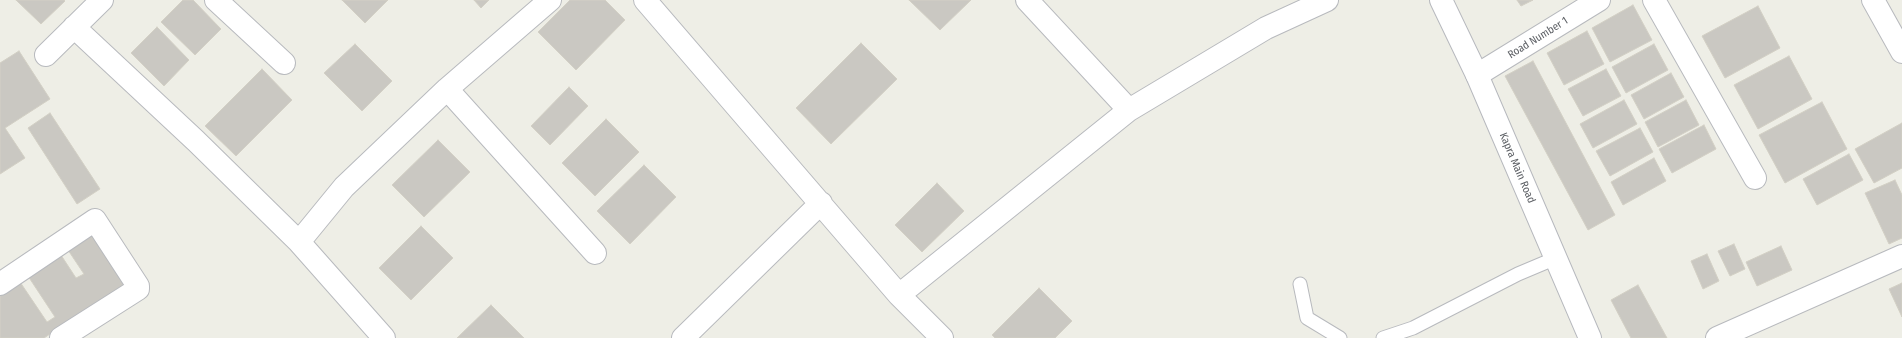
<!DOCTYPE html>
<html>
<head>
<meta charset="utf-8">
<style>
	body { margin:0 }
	canvas { display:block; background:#eeeee6 }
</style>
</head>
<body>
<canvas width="1902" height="338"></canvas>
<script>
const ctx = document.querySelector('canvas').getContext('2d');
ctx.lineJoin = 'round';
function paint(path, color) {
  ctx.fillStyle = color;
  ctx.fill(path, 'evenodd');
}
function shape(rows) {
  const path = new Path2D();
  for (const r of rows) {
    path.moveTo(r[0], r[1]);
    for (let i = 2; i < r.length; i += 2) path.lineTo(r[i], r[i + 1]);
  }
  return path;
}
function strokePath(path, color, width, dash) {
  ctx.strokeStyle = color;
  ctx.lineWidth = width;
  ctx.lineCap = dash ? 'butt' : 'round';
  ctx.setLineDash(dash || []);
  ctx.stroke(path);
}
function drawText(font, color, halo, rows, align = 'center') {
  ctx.font = font + ' "Fira Sans Condensed",sans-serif';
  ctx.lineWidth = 3;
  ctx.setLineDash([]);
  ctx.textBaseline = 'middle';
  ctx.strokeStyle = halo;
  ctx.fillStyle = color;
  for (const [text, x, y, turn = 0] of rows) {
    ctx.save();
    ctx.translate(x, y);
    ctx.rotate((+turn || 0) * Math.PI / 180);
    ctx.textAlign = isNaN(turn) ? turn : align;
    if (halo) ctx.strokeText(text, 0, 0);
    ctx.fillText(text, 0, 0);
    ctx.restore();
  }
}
const building = shape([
	[16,0,64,0,65,1,41,24,16,0],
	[183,0,193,0,221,29,195,55,161,22,183,0],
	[342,0,388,0,365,23,342,0],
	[474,0,489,0,481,8,474,0],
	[570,0,605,0,625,20,576,70,538,32,570,0],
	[909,0,971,0,940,30,909,0],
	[1517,0,1533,0,1521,6,1517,0],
	[1633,5,1652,40,1610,62,1592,28,1633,5],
	[1758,6,1780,48,1725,78,1702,36,1758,6],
	[157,27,189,60,164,86,131,53,157,27],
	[1587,31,1604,64,1564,85,1547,53,1587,31],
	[861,43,897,79,831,144,796,108,861,43],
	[355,44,392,81,362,111,324,73,355,44],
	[1654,44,1668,70,1626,93,1612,67,1654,44],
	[19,51,50,99,5,128,25,158,0,174,0,63,19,51],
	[1789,56,1812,99,1758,129,1734,85,1789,56],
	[1533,61,1615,215,1588,230,1505,76,1533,61],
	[262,69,292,100,236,156,205,126,262,69],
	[1606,69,1621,96,1583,116,1568,89,1606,69],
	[1671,73,1684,97,1644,119,1631,95,1671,73],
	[569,87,588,106,550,145,531,126,569,87],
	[1624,100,1637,124,1593,148,1580,124,1624,100],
	[1686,100,1699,125,1658,147,1645,122,1686,100],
	[1822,102,1847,149,1785,183,1759,135,1822,102],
	[50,113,100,189,77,204,28,128,50,113],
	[606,119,639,152,595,196,562,163,606,119],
	[1902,123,1902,168,1874,183,1855,149,1902,123],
	[1704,125,1716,149,1672,173,1659,149,1704,125],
	[1640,128,1653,152,1610,176,1596,151,1640,128],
	[438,140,470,172,424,217,392,185,438,140],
	[1849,154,1863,180,1817,205,1803,179,1849,154],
	[1654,158,1666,181,1623,205,1611,182,1654,158],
	[644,165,676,197,630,244,597,211,644,165],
	[1895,180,1902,195,1902,238,1889,244,1865,193,1895,180],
	[937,183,964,211,922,252,895,225,937,183],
	[421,226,453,258,411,300,379,268,421,226],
	[92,230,127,283,44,338,0,338,0,291,18,279,47,322,55,317,26,273,59,252,76,278,84,274,66,247,92,230],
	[1734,244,1745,269,1730,276,1718,251,1734,244],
	[1781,246,1792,270,1757,286,1746,262,1781,246],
	[1707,254,1719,281,1703,289,1691,261,1707,254],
	[1902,283,1902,317,1889,289,1902,283],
	[1638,285,1667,338,1631,338,1611,300,1638,285],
	[1039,288,1072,321,1055,338,995,338,992,335,1039,288],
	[491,305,524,338,457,338,491,305]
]);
const lane = shape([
	[1300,284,1307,318,1340,338],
	[1383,338,1413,328,1518,274,1556,258]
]);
const street = shape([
	[216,0,284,63],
	[645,0,899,295,942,338],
	[1027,0,1129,110],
	[1654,0,1755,178],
	[1873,0,1902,52],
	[74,27,196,141,299,242],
	[46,55,102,0],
	[1477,75,1599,0],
	[447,89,595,253],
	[0,284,95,220,138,286,138,289,61,338],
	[899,295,1129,110,1266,28,1327,0],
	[384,338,299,242,344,187,447,89,550,0],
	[683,338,821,203],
	[1717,338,1902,256]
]);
const secondary = shape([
	[1441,0,1477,75,1590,338]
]);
const streetNames = [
	["Road Number 1",1538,38,-32],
	["Kapra Main Road",1517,168,67]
];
paint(building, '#cac8c2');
strokePath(building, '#d3d0c5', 1);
strokePath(lane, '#b8babe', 15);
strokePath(street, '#b8babe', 24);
strokePath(secondary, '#b7b9be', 24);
strokePath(lane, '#fff', 13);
strokePath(street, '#fff', 22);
strokePath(secondary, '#fff', 22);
drawText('11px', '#5d6065', '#fff', streetNames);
</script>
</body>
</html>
